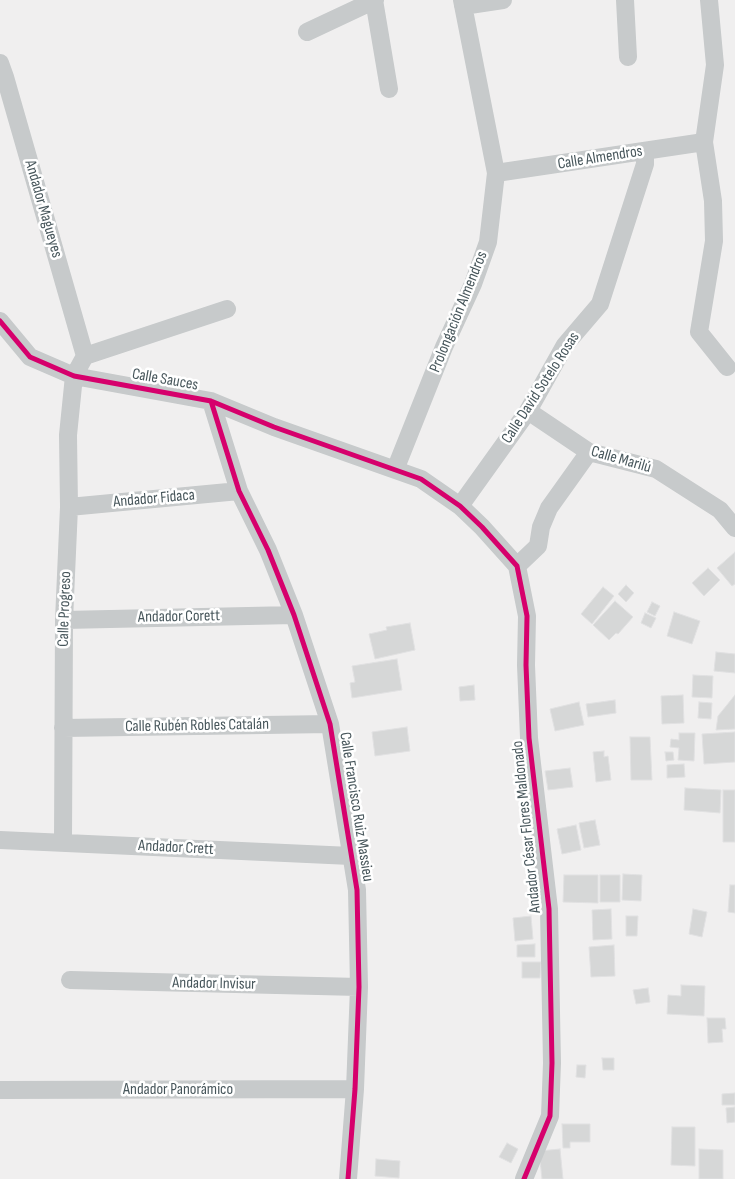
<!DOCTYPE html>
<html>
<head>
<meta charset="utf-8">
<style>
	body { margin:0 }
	canvas { display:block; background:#f0efef }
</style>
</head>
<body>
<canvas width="735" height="1179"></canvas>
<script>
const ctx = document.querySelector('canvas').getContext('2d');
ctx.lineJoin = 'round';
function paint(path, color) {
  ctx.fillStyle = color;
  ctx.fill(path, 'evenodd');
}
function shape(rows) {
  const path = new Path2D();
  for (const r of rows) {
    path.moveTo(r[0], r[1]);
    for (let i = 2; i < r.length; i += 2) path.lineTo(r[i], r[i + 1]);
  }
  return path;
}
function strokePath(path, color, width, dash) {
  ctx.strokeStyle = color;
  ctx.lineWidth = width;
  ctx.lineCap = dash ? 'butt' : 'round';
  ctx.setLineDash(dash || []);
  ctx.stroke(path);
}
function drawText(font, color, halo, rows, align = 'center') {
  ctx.font = font + ' "Sofia Sans Condensed",sans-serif';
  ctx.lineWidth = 5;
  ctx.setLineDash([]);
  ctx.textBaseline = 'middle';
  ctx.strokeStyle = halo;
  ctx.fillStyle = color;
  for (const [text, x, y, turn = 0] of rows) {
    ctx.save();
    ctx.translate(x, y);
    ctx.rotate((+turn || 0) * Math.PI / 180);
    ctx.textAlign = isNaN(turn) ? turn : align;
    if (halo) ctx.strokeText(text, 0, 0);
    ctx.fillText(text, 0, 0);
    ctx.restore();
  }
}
const building = shape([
	[735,552,735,584,732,586,717,568,735,552],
	[708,568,720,580,704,596,692,583,708,568],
	[626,585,634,593,626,602,618,594,626,585],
	[603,587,614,596,592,624,581,614,603,587],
	[615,601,633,617,618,634,616,633,609,640,593,625,615,601],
	[652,602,660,606,655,616,647,612,652,602],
	[674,612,700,621,692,644,667,636,674,612],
	[645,613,656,618,651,628,641,623,645,613],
	[410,623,415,650,375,659,369,634,387,630,386,627,410,623],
	[716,652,735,654,735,673,714,671,716,652],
	[397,659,402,690,352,698,350,683,355,682,352,666,397,659],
	[693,675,713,676,712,698,692,697,693,675],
	[474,685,475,700,460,701,459,687,474,685],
	[683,695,684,723,662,724,661,696,683,695],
	[735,695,735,729,716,730,718,716,735,695],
	[615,700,616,713,588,717,586,704,615,700],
	[579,702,584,725,555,731,550,709,579,702],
	[699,702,712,703,711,719,698,718,699,702],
	[407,727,410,751,375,756,372,732,407,727],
	[735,732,735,762,704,764,702,734,735,732],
	[679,733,695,733,694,761,678,760,679,748,670,747,671,739,679,740,679,733],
	[630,737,650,737,652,780,631,780,630,737],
	[604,751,604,757,608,756,611,780,596,782,593,752,604,751],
	[665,752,673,752,674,760,666,761,665,752],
	[684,764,685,777,667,778,667,765,684,764],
	[570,768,573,787,548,790,545,771,570,768],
	[685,788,721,790,720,813,684,810,685,788],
	[723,790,735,790,735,842,723,842,723,790],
	[595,820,600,845,584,848,579,823,595,820],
	[576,825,581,850,562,854,557,829,576,825],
	[623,874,642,875,641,901,622,900,623,874],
	[564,875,598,875,598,903,563,902,564,875],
	[600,875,620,875,620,902,600,902,600,875],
	[730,885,735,885,735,913,728,912,730,885],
	[611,909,612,939,593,940,592,910,611,909],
	[693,909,707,912,702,937,689,934,693,909],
	[531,916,533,939,515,941,513,918,531,916],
	[626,916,638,916,637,936,626,936,626,916],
	[535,944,535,957,517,957,517,945,535,944],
	[614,945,615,976,591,977,589,947,614,945],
	[522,962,541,962,540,978,522,978,522,962],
	[681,985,705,986,704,1016,667,1014,668,995,681,996,681,985],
	[648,988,650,1002,636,1004,633,990,648,988],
	[707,1018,725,1018,726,1029,722,1029,723,1042,708,1043,707,1018],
	[602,1058,614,1058,614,1070,603,1070,602,1058],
	[577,1065,586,1065,585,1078,576,1077,577,1065],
	[735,1093,735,1105,722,1105,722,1094,735,1093],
	[735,1107,735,1122,727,1123,726,1108,735,1107],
	[562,1124,590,1124,590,1142,570,1142,570,1148,563,1148,562,1124],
	[672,1127,695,1127,695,1166,671,1165,672,1127],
	[507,1143,518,1149,511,1163,499,1157,507,1143],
	[560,1149,563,1179,542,1179,539,1151,560,1149],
	[699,1149,723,1150,723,1179,699,1179,699,1149],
	[376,1159,400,1161,399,1178,375,1176,376,1159]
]);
const minor = shape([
	[374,0,389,89],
	[625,0,628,57],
	[709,0,715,65,704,142,713,201,714,241,699,332,727,367],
	[463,6,503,0],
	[307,32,375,0],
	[0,63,5,77,85,356,74,376,68,435,69,507,64,620,63,842],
	[496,173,704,142],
	[0,321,30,357,74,376,211,401,274,427,421,479,460,506,482,527,517,566,527,616,526,665,529,738,549,909,552,1063,550,1116,524,1179],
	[85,356,227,309],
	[211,401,239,491,268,550,294,615,330,724,357,890,359,987,355,1089,348,1179],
	[528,411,589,452,656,469,720,510,735,528],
	[395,470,444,347,473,284,488,242,496,173,462,0],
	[460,506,528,411,565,345,600,304,645,164,645,151],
	[69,507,239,491],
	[517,566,538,546,541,527,549,508,589,452],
	[64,620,294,615],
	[63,728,330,724],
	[0,840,351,856],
	[70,980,359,987],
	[0,1090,355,1089]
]);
const cycleway = shape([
	[0,321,30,357,74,376,211,401,274,427,421,479,460,506,482,527,517,566,527,616,526,665,529,738,549,909,552,1063,550,1116,524,1179],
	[211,401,239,491,268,550,294,615,330,724,357,890,359,987,355,1089,348,1179]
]);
const streetNames = [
	["Calle Almendros",600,158,-9],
	["Andador Magueyes",43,209,74],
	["Prolongación Almendros",459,312,-68],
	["Calle Sauces",165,380,10],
	["Calle David Sotelo Rosas",541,388,-57],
	["Calle Marilú",621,460,16],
	["Andador Fidaca",154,499,-5],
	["Calle Progreso",65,609,-88],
	["Andador Corett",179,617,-1],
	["Calle Rubén Robles Catalán",197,726,-1],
	["Calle Francisco Ruiz Massieu",356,807,81],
	["Andador César Flores Maldonado",527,827,-96],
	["Andador Crett",176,848,3],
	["Andador Invisur",214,984,1],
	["Andador Panorámico",178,1090]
];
paint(building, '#d6d7d7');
strokePath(building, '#e1e1e2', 1);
strokePath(minor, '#c7cacb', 18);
strokePath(cycleway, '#d6006c', 5);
drawText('16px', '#47565b', '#fff', streetNames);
</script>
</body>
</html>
